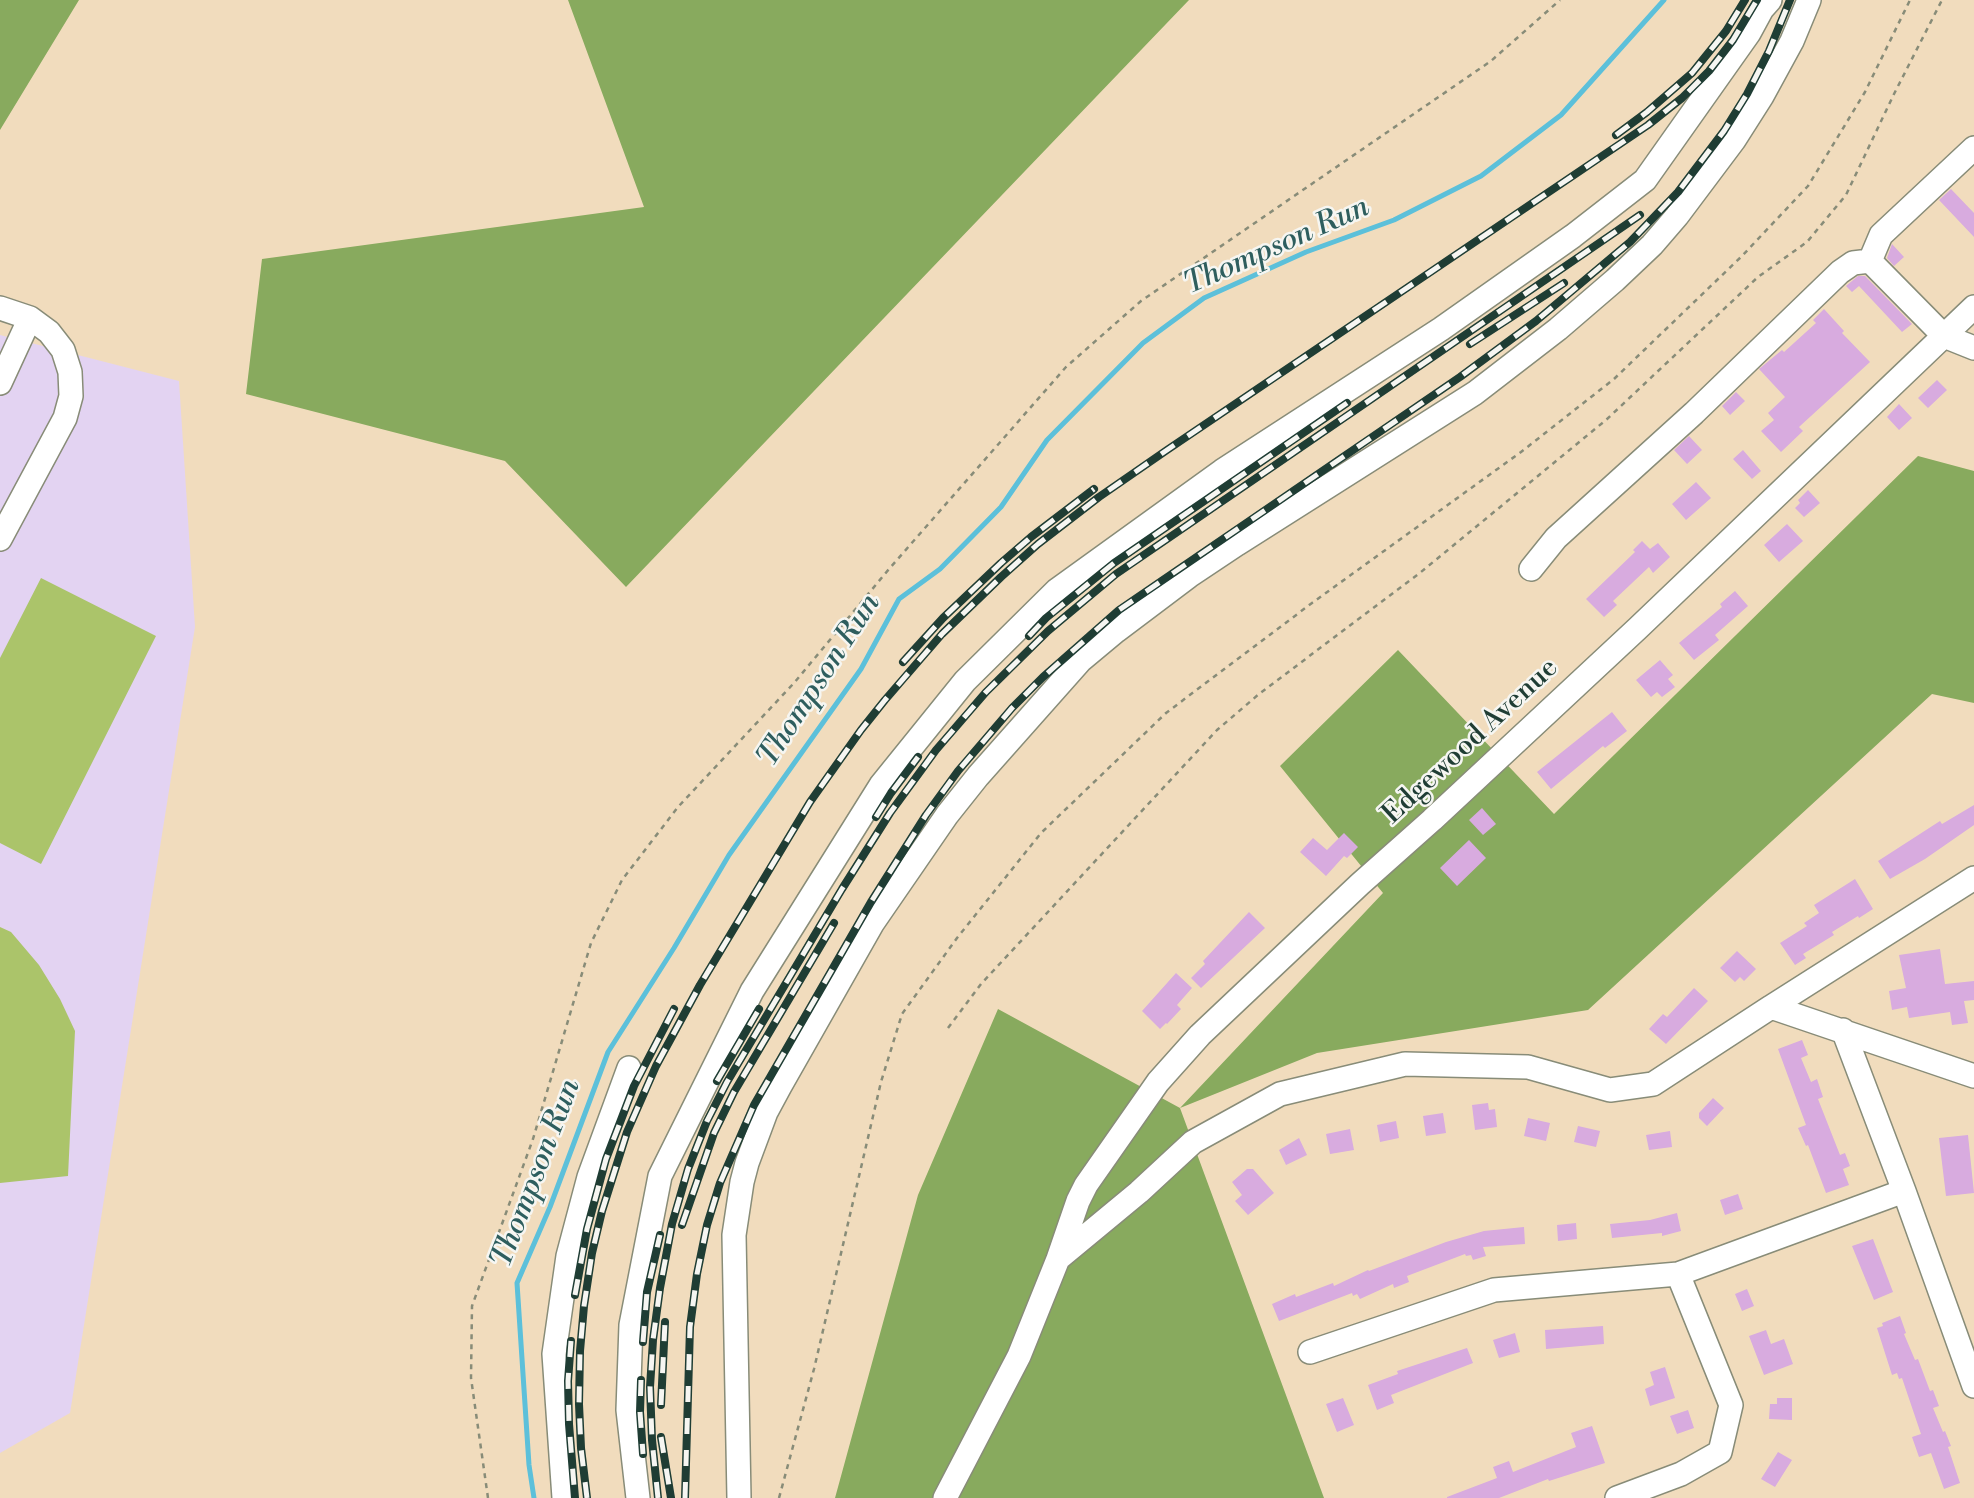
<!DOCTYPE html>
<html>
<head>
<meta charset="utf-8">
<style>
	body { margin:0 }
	canvas { display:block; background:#f1dcbd }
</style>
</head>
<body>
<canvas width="1974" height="1498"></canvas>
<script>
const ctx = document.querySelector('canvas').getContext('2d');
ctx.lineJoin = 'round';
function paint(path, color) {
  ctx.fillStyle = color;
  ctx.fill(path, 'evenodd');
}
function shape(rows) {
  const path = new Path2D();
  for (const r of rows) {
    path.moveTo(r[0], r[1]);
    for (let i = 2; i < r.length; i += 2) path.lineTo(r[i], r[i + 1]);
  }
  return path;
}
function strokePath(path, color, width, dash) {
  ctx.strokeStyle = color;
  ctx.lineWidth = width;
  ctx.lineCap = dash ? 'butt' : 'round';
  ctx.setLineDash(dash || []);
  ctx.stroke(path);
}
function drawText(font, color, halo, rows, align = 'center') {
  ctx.font = font + ' "Libre Bodoni",serif';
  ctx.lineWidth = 5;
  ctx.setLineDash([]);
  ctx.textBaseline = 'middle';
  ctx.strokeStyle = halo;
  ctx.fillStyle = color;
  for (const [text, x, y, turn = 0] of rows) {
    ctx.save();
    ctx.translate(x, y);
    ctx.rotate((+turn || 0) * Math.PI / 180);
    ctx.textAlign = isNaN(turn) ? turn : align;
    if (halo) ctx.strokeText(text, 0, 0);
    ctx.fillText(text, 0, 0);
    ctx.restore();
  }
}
const built = shape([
	[0,335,179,381,195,627,70,1413,0,1453]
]);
const green = shape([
	[41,578,156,636,41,864,0,843,0,658],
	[0,927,11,932,39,965,60,999,75,1031,68,1176,0,1183]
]);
const forest = shape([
	[0,0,79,0,0,130],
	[568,0,1189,0,626,587,505,461,246,394,262,259,644,207],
	[1918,456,1974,471,1974,703,1932,694,1588,1010,1317,1053,1180,1108,1324,1498,835,1498,918,1195,998,1009,1180,1108,1383,893,1280,766,1398,650,1554,814]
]);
const stream = shape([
	[534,1498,529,1465,517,1283,550,1207,608,1052,674,948,729,855,861,669,899,599,940,569,1001,507,1047,440,1143,343,1204,298,1306,252,1394,220,1481,176,1561,115,1664,0]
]);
const building = shape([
	[1951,189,1974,213,1974,237,1939,200],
	[1892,244,1904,257,1894,266,1887,258],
	[1858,276,1865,276,1912,324,1902,332,1859,286,1852,292,1846,286],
	[1824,309,1844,331,1842,333,1870,362,1799,427,1803,431,1781,452,1761,431,1774,420,1768,413,1785,397,1759,369,1782,350,1784,352,1816,323,1813,320],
	[1937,380,1947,390,1928,408,1918,398],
	[1736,392,1745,401,1730,415,1722,406],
	[1899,404,1912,418,1899,430,1887,417],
	[1689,436,1702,450,1687,464,1674,450],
	[1743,450,1761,471,1752,479,1733,459],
	[1696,482,1711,498,1686,520,1672,504],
	[1808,490,1820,503,1804,517,1795,508,1800,503,1798,500],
	[1787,524,1803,541,1779,562,1764,545],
	[1642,541,1650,549,1658,543,1670,557,1653,573,1649,567,1613,601,1617,605,1604,617,1586,599,1635,552,1633,550],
	[1735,591,1748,606,1715,635,1719,640,1694,660,1679,643,1722,607,1720,604],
	[1660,660,1673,675,1668,679,1675,687,1662,697,1657,692,1651,697,1636,680],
	[1612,712,1627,731,1605,748,1603,746,1551,789,1537,772],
	[1974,805,1974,825,1925,859,1890,879,1878,861,1940,821,1942,824],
	[1482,808,1496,824,1483,835,1469,820],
	[1344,833,1358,847,1347,858,1344,856,1326,876,1300,852,1313,838,1327,850],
	[1469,840,1486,858,1457,886,1440,868],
	[1855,879,1873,909,1859,918,1858,916,1832,932,1834,935,1803,954,1806,958,1795,965,1780,943,1807,926,1804,923,1819,913,1814,905],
	[1249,912,1265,928,1201,988,1191,978,1205,964,1203,961],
	[1940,949,1945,984,1974,981,1974,1000,1964,1001,1968,1023,1952,1025,1950,1012,1909,1018,1907,1007,1892,1010,1889,991,1906,988,1899,955],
	[1737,951,1756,969,1744,981,1740,977,1735,982,1720,968],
	[1176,973,1192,988,1177,1005,1181,1009,1167,1024,1166,1023,1160,1029,1142,1011],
	[1694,988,1708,1001,1666,1044,1649,1029,1663,1014,1667,1017],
	[1802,1040,1808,1055,1801,1058,1811,1082,1817,1079,1823,1097,1818,1099,1840,1155,1845,1153,1850,1166,1843,1169,1849,1185,1826,1193,1808,1145,1806,1146,1798,1128,1806,1125,1778,1049],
	[1713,1098,1724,1108,1707,1126,1699,1118,1699,1113],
	[1488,1103,1489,1110,1495,1109,1497,1127,1475,1130,1472,1105],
	[1443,1113,1446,1133,1426,1136,1423,1116],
	[1528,1118,1550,1123,1546,1141,1524,1136],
	[1396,1121,1399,1138,1380,1142,1377,1125],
	[1578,1126,1600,1131,1596,1147,1574,1142],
	[1350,1129,1354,1150,1330,1154,1326,1134],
	[1670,1131,1672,1147,1649,1150,1646,1135],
	[1968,1135,1974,1193,1946,1196,1939,1138],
	[1299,1138,1307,1155,1286,1165,1279,1150],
	[1247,1169,1253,1169,1274,1193,1248,1215,1235,1201,1242,1195,1232,1182],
	[1738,1194,1743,1209,1725,1215,1720,1200],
	[1677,1213,1681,1231,1662,1236,1662,1233,1612,1238,1610,1224,1650,1220],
	[1576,1223,1577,1239,1558,1241,1557,1225],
	[1524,1227,1525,1244,1483,1247,1486,1256,1473,1260,1471,1255,1466,1256,1465,1254,1407,1276,1409,1282,1394,1288,1393,1284,1360,1299,1357,1294,1353,1296,1352,1293,1279,1321,1272,1304,1295,1294,1296,1297,1333,1283,1334,1286,1368,1270,1369,1271,1446,1242,1484,1231],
	[1873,1239,1893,1292,1874,1300,1852,1246],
	[1747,1289,1754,1306,1742,1311,1735,1294],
	[1900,1316,1906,1333,1904,1334,1915,1360,1918,1359,1930,1391,1933,1390,1939,1406,1933,1408,1943,1432,1945,1431,1951,1446,1948,1447,1960,1483,1944,1489,1931,1453,1919,1457,1912,1437,1921,1434,1902,1378,1899,1379,1897,1373,1892,1375,1877,1328,1883,1326,1882,1323],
	[1603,1326,1604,1344,1546,1349,1545,1330],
	[1766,1330,1771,1344,1784,1339,1793,1364,1764,1375,1749,1336],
	[1515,1333,1520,1352,1499,1358,1493,1340],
	[1467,1348,1473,1363,1391,1395,1394,1403,1377,1410,1368,1385,1398,1374,1397,1371],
	[1665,1367,1675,1398,1650,1406,1645,1389,1654,1385,1650,1372],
	[1343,1398,1354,1425,1337,1432,1326,1404],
	[1777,1398,1792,1398,1792,1420,1769,1419,1770,1404,1777,1404],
	[1688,1410,1694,1428,1677,1434,1670,1416],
	[1592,1426,1605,1463,1549,1481,1548,1479,1499,1498,1447,1498,1447,1497,1497,1478,1493,1467,1509,1461,1513,1472,1576,1447,1571,1433],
	[1778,1452,1792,1460,1775,1487,1761,1479]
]);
const path = shape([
	[948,1028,981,984,1217,730,1259,694,1421,572,1606,420,1758,277,1807,242,1846,195,1894,94,1942,0],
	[488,1498,471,1378,472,1306,533,1139,591,943,622,880,678,807,794,683,889,569,1066,367,1141,301,1491,61,1560,0],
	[779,1498,814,1369,881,1082,902,1014,957,938,1041,833,1166,713,1312,603,1521,452,1614,379,1742,256,1808,186,1865,92,1910,0]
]);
const minor = shape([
	[1870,261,1881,235,1974,148],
	[0,308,30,318,49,332,63,350,70,372,71,396,65,418,0,539],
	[0,383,30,318],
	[1531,569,1556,538,1694,413,1840,272,1853,263,1870,261,1944,336,1974,348],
	[1771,1007,1974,878],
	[1843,1030,1904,1191,1974,1386],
	[1058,1259,1078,1201,1086,1185,1158,1082,1200,1035,1360,884,1432,820,1638,628,1974,307],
	[1310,1352,1494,1290,1678,1274,1904,1191],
	[564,1498,554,1354,568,1256,589,1177,629,1068],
	[638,1498,628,1410,631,1325,660,1176,752,991,881,785,965,681,1057,590,1222,471,1441,329,1573,236,1645,180,1749,33,1762,9,1770,0],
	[739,1498,734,1235,742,1182,747,1163,766,1112,780,1086,872,924,947,815,978,776,1080,661,1116,631,1189,576,1237,544,1475,393,1558,329,1615,280,1652,245,1677,216,1734,140,1762,96,1792,41,1809,0],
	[945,1498,1019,1356,1058,1259,1139,1192,1193,1142,1280,1094,1405,1064,1528,1067,1610,1090,1653,1084,1771,1007,1974,1076],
	[1617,1498,1681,1474,1720,1452,1731,1405,1678,1274]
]);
const rail = shape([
	[1616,135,1647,112,1692,73,1726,31,1745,0],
	[1470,344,1564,283],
	[1029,636,1046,618,1114,563,1347,403],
	[903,662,943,618,1001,563,1031,537,1094,489],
	[876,817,891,793,918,757],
	[717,1081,759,1009],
	[682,1225,714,1133,734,1092,834,923],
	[575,1295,587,1229,606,1159,634,1086,674,1009],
	[571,1341,568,1381,569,1424,575,1498],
	[643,1342,647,1292,660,1235],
	[641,1380,640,1412,643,1454],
	[661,1405,665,1322],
	[661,1437,671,1498],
	[587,1498,581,1448,579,1404,580,1351,584,1306,592,1253,602,1211,627,1132,656,1066,700,985,810,802,861,730,885,700,942,634,1001,577,1038,544,1099,497,1167,450,1648,125,1682,98,1709,71,1733,40,1757,0],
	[658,1498,652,1440,650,1387,653,1340,660,1288,672,1224,688,1169,707,1121,727,1082,842,889,890,813,936,750,986,692,1048,631,1116,574,1640,215],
	[685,1498,690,1327,697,1274,707,1225,720,1183,754,1105,871,902,926,815,958,771,1012,708,1043,677,1119,610,1460,377,1536,321,1630,242,1678,192,1724,131,1747,94,1769,51,1790,0]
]);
const streetNames = [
	["Edgewood Avenue",1471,742,-43]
];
const waterNames = [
	["Thompson Run",1277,247,-24],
	["Thompson Run",820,681,-57],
	["Thompson Run",537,1174,-69]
];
paint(built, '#e3d3f2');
paint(green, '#abc46a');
paint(forest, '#88aa5e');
strokePath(stream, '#5cc0da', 5);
paint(building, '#d8abdf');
strokePath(minor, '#888c78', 26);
strokePath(path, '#888c78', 2.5, [5, 5]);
strokePath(minor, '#fff', 23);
strokePath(rail, '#1f3d34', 8);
strokePath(rail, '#f6f6f2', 5, [16]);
drawText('28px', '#1f3d34', '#f6f6f2', streetNames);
drawText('italic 30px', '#2e5e5e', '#f6f6f2', waterNames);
</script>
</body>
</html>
